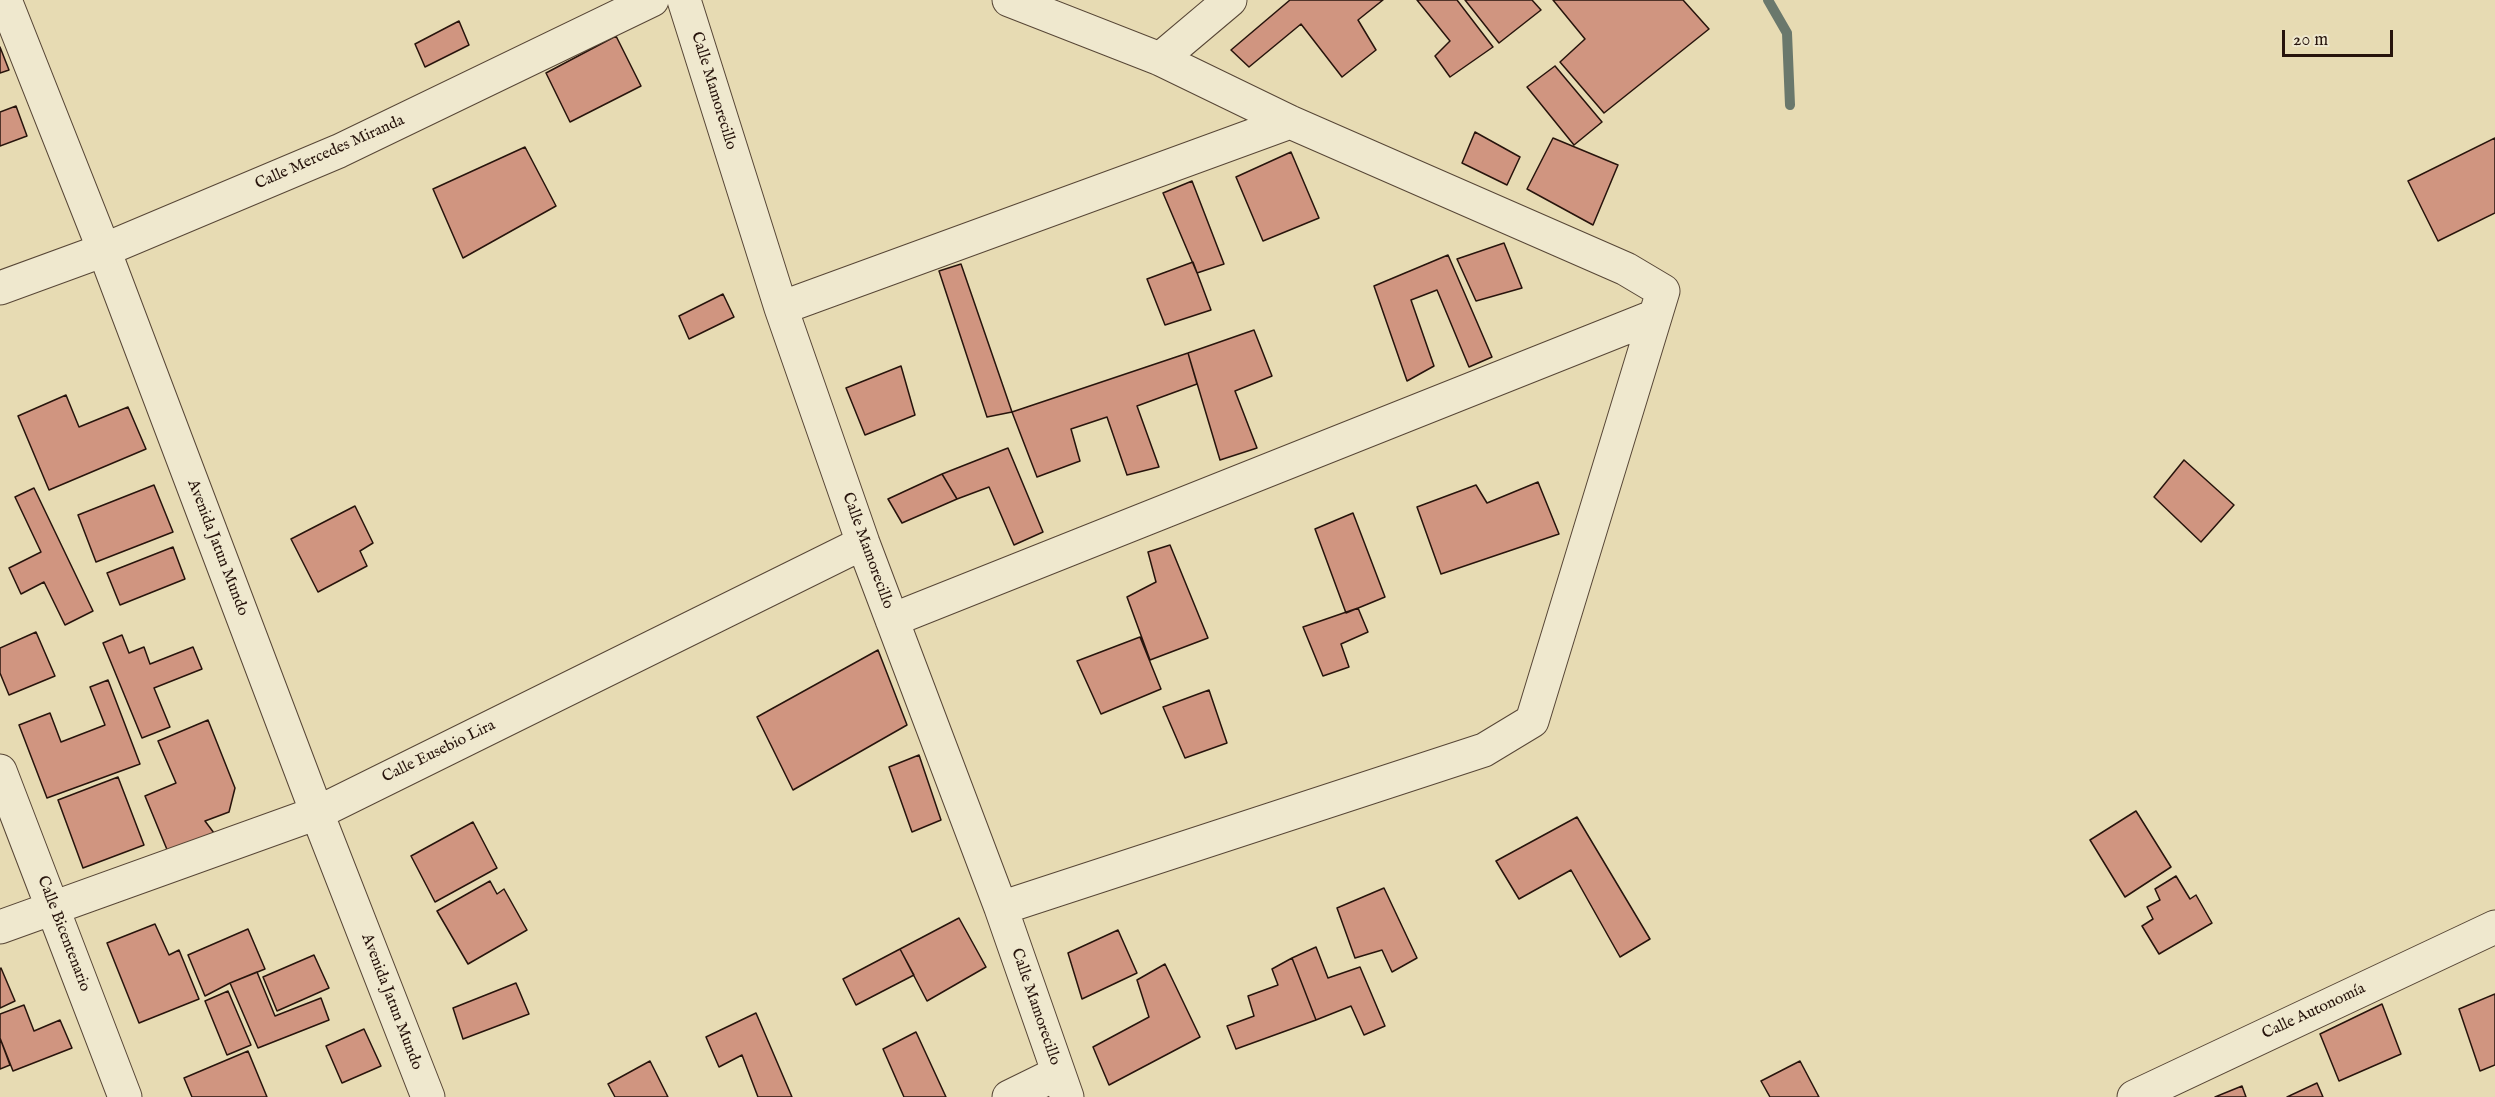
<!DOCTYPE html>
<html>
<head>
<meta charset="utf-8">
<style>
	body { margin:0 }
	#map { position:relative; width:2495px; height:1097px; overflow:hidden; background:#e7dbb3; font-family:"IM FELL English",serif }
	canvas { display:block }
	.scale { position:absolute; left:2282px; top:30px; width:111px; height:27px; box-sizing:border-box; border:3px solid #27140c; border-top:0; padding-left:8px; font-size:18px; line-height:21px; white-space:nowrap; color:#27140c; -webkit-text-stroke:4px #efe8ce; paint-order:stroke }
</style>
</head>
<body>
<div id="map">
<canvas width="2495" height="1097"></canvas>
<div class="scale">20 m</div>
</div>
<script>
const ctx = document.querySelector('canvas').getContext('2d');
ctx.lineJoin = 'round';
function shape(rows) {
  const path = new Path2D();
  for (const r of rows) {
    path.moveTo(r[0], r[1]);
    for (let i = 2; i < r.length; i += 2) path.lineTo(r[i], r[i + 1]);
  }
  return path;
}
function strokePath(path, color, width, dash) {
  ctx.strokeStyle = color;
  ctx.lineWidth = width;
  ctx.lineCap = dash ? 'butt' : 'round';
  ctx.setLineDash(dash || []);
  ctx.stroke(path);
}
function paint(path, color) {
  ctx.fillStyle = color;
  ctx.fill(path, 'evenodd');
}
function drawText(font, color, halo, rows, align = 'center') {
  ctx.font = font + ' "IM FELL English",serif';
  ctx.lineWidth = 4.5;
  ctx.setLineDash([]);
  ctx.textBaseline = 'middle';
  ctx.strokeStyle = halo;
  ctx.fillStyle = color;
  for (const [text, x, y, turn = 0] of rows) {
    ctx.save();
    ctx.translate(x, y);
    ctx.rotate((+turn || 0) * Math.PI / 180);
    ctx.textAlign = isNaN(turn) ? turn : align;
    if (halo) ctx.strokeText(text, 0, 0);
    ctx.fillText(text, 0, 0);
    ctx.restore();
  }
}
const stream = shape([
	[1768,0,1787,33,1790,105]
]);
const building = shape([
	[1290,0,1383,0,1358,20,1376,50,1342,77,1301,24,1249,67,1231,50,1290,0],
	[1417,0,1457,0,1493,47,1450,77,1435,56,1450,41,1417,0],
	[1465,0,1532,0,1541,10,1499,43,1465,0],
	[1553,0,1683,0,1709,29,1604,113,1560,62,1585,39,1553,0],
	[459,21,469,45,425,67,415,44,459,21],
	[616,36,641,86,570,122,546,73,616,36],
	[0,47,9,70,0,73,0,47],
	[1555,66,1602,122,1574,145,1527,87,1555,66],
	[16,106,27,136,0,146,0,112,16,106],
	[1475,132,1520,157,1507,185,1462,163,1475,132],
	[1553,138,1618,165,1593,225,1527,189,1553,138],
	[2495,138,2495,213,2438,241,2408,181,2495,138],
	[525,147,556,206,463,258,433,189,525,147],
	[1291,152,1319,218,1263,241,1236,177,1291,152],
	[1192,181,1224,264,1197,273,1163,193,1192,181],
	[1504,243,1522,288,1476,301,1457,259,1504,243],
	[1448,255,1492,357,1469,367,1437,290,1411,300,1434,366,1407,381,1374,286,1448,255],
	[1193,262,1211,310,1165,325,1147,279,1193,262],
	[961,264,1012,412,987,417,939,271,961,264],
	[723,294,734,317,689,339,679,316,723,294],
	[1254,330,1272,376,1235,391,1257,448,1220,460,1188,353,1254,330],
	[1188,353,1197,384,1137,406,1159,467,1127,475,1107,417,1071,429,1080,461,1037,477,1012,412,1188,353],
	[901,366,915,415,865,435,846,388,901,366],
	[66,395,79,427,128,407,146,449,49,490,18,416,66,395],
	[1008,448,1043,532,1014,545,989,487,957,499,942,474,1008,448],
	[2184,460,2234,505,2201,542,2154,497,2184,460],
	[942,474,957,499,902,523,888,499,942,474],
	[1538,482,1559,534,1441,574,1417,507,1476,485,1487,503,1538,482],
	[154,485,173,532,96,562,78,515,154,485],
	[34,488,93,611,65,625,44,582,21,594,9,568,41,552,15,497,34,488],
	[355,506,373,543,360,551,367,566,318,592,291,539,355,506],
	[1353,513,1385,597,1346,613,1315,529,1353,513],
	[1170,545,1208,638,1150,660,1127,597,1156,582,1148,552,1170,545],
	[173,547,185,579,120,605,107,573,173,547],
	[1358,608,1368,632,1341,644,1349,667,1323,676,1303,627,1358,608],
	[36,632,55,676,9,695,0,673,0,648,36,632],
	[122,635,129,653,144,647,150,664,193,647,202,669,154,688,170,727,142,738,103,643,122,635],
	[1140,637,1161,689,1101,714,1077,661,1140,637],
	[878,650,907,725,793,790,757,717,878,650],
	[108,680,140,764,47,798,19,725,50,713,61,742,105,725,90,687,108,680],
	[1209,690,1227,743,1185,758,1163,707,1209,690],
	[208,720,235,788,229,812,205,821,214,833,168,852,145,796,176,783,158,741,208,720],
	[919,755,941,820,912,832,889,767,919,755],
	[118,777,144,845,83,868,58,800,118,777],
	[2136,811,2171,867,2125,897,2090,840,2136,811],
	[1577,817,1650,939,1620,957,1571,870,1519,899,1496,861,1577,817],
	[473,822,497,868,435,902,411,856,473,822],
	[2176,876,2190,899,2196,895,2212,923,2159,954,2142,926,2153,919,2147,907,2160,900,2155,889,2176,876],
	[490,881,497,894,504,889,527,930,468,964,437,911,490,881],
	[1384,888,1417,958,1392,972,1382,950,1355,958,1337,908,1384,888],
	[959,918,986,967,927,1001,900,949,959,918],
	[155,924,169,955,179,950,199,999,139,1023,107,943,155,924],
	[248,929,265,969,230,983,205,996,188,955,248,929],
	[1118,930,1137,973,1082,999,1068,953,1118,930],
	[1316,947,1328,978,1360,967,1385,1026,1364,1035,1351,1006,1316,1020,1292,958,1316,947],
	[900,949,914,975,856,1005,843,979,900,949],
	[314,955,329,988,277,1011,263,977,314,955],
	[1292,958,1316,1020,1236,1049,1227,1026,1254,1016,1248,996,1278,985,1272,969,1292,958],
	[1165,964,1200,1037,1109,1085,1093,1047,1149,1017,1137,980,1165,964],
	[1,968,15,1001,0,1008,0,969,1,968],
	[257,972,275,1016,321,998,329,1020,258,1048,230,983,257,972],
	[516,983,529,1014,463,1039,453,1008,516,983],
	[228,991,251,1045,227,1055,205,1001,228,991],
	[2495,994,2495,1065,2480,1071,2459,1009,2495,994],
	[2382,1004,2401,1054,2339,1081,2320,1034,2382,1004],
	[24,1005,34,1031,60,1020,72,1048,13,1071,0,1038,0,1014,24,1005],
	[756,1013,792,1097,758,1097,742,1055,719,1067,706,1037,756,1013],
	[364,1029,381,1066,342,1083,326,1046,364,1029],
	[916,1032,946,1097,904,1097,883,1049,916,1032],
	[0,1038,10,1065,0,1069,0,1038],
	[248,1051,267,1097,192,1097,184,1078,248,1051],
	[650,1061,668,1097,615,1097,608,1084,650,1061],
	[1800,1061,1819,1097,1770,1097,1761,1081,1800,1061],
	[2317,1083,2323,1097,2287,1097,2317,1083],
	[2242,1086,2246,1097,2215,1097,2242,1086]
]);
const minor = shape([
	[5,0,104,250,317,813,428,1097],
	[684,0,781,308,863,543,1001,908,1067,1097],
	[1160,59,1230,0],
	[781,308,1290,122],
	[892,620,1655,316],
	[0,771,125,1097],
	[1001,908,1484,750,1532,721,1663,291,1626,269,1290,122,1160,59,1009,0],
	[0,927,317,813,863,543],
	[1009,1097,1058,1073],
	[2134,1097,2495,927]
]);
const tertiary = shape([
	[0,288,104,250,339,151,652,0]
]);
const streetNames = [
	["Calle Mamorecillo",713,91,73],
	["Calle Mercedes Miranda",330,153,-24],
	["Avenida Jatun Mundo",217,548,69],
	["Calle Mamorecillo",867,551,70],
	["Calle Eusebio Lira",439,752,-26],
	["Calle Bicentenario",63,934,69],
	["Avenida Jatun Mundo",391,1002,69],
	["Calle Mamorecillo",1035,1007,71],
	["Calle Autonomía",2314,1012,-25]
];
strokePath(stream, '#6a786c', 10);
paint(building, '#d09580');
strokePath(building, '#27140c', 1.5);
strokePath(minor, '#574636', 35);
strokePath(tertiary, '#574636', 35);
strokePath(minor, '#efe8ce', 33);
strokePath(tertiary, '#efe8ce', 33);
drawText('16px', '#27140c', '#efe8ce', streetNames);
</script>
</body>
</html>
